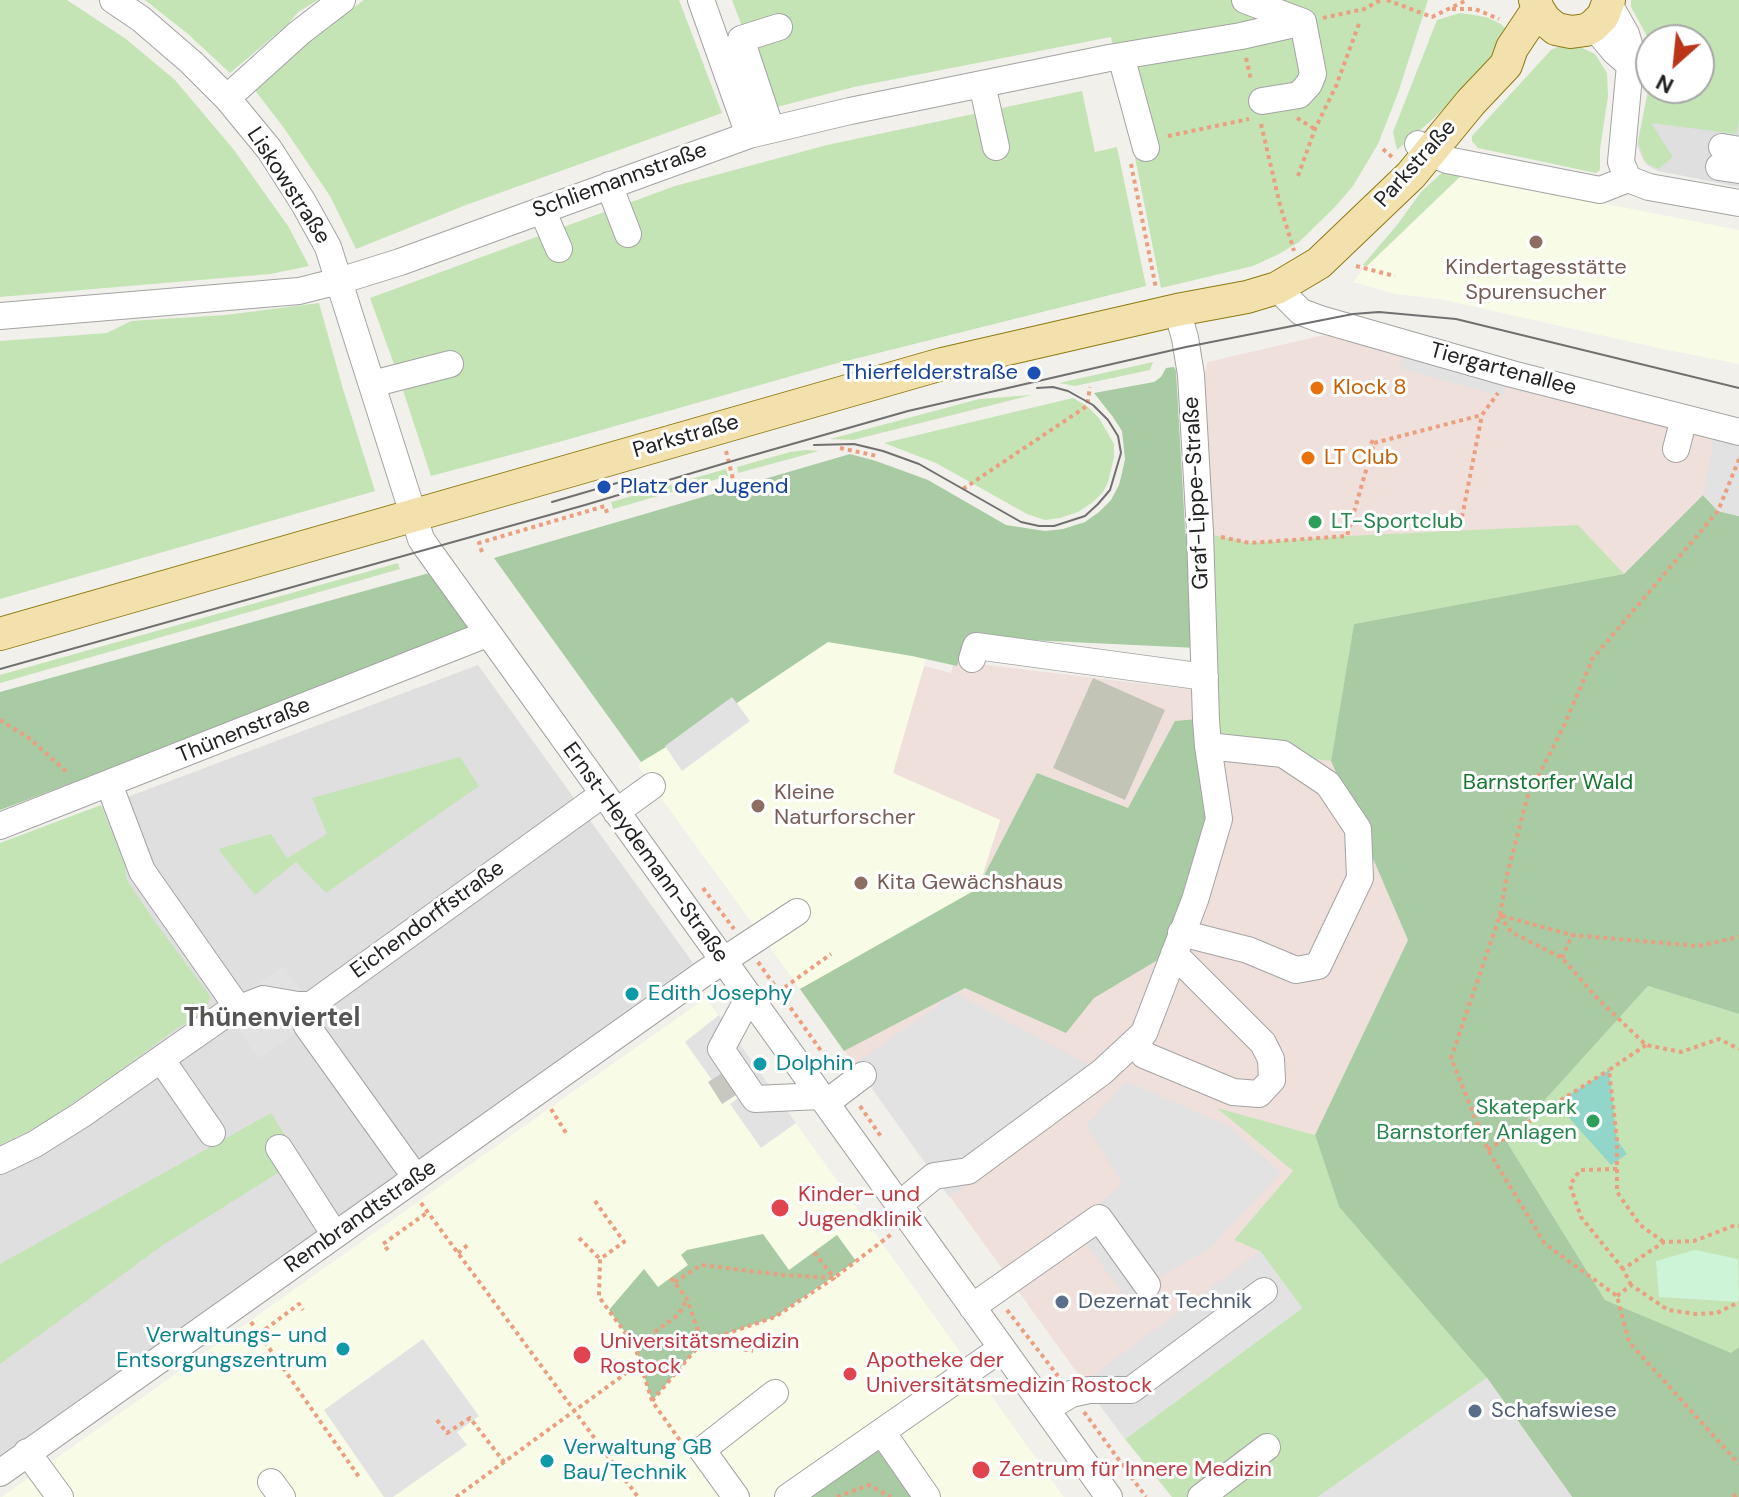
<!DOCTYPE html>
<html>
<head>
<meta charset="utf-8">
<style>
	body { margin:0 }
	#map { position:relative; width:1739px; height:1497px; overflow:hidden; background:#f1f0ea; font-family:"DM Sans",sans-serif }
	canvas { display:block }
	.north { position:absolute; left:1635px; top:24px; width:80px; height:80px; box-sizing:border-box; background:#fff; border:2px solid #a7a7a7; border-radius:50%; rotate:207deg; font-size:22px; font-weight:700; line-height:32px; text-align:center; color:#222 }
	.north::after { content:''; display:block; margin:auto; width:28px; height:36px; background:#bb3618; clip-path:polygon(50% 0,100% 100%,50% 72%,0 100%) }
</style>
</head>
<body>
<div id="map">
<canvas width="1739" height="1497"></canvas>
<div class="north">N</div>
</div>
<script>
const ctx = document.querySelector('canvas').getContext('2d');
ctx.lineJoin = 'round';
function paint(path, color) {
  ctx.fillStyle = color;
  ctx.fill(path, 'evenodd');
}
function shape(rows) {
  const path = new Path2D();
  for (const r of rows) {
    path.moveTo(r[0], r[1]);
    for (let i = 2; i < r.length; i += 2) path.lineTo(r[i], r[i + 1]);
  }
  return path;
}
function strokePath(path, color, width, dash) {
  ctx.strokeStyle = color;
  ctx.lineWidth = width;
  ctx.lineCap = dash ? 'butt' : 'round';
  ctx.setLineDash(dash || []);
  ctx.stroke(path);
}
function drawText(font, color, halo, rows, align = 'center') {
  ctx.font = font + ' "DM Sans",sans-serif';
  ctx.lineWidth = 6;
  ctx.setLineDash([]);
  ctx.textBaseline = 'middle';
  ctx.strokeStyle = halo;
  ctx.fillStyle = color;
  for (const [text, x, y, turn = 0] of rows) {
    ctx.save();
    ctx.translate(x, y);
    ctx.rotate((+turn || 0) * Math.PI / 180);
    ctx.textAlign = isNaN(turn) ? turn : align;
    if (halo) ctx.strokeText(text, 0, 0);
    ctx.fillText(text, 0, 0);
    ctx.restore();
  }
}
const residential = shape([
	[1739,21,1739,187,1658,171,1648,166,1643,160,1637,145,1651,74,1651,88,1699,88,1699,40],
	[478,665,693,963,0,1458,0,845]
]);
const commercial = shape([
	[1324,335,1739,442,1739,516,1703,495,1624,574,1331,761,1408,940,1315,1135,1219,1109,1293,1171,1260,1251,1125,1439,800,989,978,889,1000,820,892,773,924,666,951,673,954,661,1212,692,1196,375,1204,374,1208,362]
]);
const education = shape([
	[1465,172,1591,201,1739,230,1739,364,1663,349,1440,299,1396,294,1353,282,1364,268],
	[828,642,925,658,924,666,893,773,1000,820,978,889,800,989,638,766,641,762,716,717],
	[706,998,1064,1497,2,1497,550,1108]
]);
const construction = shape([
	[1093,678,1165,710,1125,800,1053,768]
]);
const grass = shape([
	[0,0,67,0,126,39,175,80,234,150,288,226,309,266,270,274,0,297],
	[145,0,318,0,298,12,287,25,230,73,188,34],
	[364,0,679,0,722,113,466,205,356,249,330,196,284,128,254,89,294,51],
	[732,0,1428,0,1398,93,1378,144,1353,186,1334,208,1299,242,1279,254,1253,266,1161,288,1111,37,854,87,773,108],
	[1631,0,1739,0,1739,121,1737,134,1651,123,1673,157,1658,169,1648,164,1643,157,1638,142,1651,78,1651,88,1699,88,1699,40,1652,40,1650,36,1647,36,1631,7],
	[1460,13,1486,17,1501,24,1512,35,1498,55,1433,119,1397,150,1393,132,1437,20],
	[1576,45,1595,54,1607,73,1608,96,1600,149,1600,170,1596,173,1478,148,1472,141,1472,136,1551,50,1560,46],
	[1082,91,1095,152,1117,147,1146,286,834,364,559,442,431,476,399,378,370,298,675,186,827,145],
	[1444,171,1465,172,1367,266,1363,265,1397,225,1421,192],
	[319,303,343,389,375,491,0,599,0,341,107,333,131,321,226,315],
	[1153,362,1150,370,1075,386,1059,383],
	[1032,395,853,440,830,439,979,399],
	[1073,398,1087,406,1099,418,1114,444,1114,457,1108,482,1103,492,1093,502,1078,512,1060,518,1045,520,1027,514,936,463,884,443],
	[806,450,819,451,738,473,737,467,790,452],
	[726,469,728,476,613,509,611,502],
	[1578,525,1624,574,1354,624,1331,761,1208,746,1200,532,1250,543,1347,536],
	[398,563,400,569,0,683,0,675],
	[460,757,479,786,326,893,296,862,255,895,218,849,271,834,287,858,327,834,312,798],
	[101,805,125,866,127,880,156,923,210,996,208,1006,195,1020,179,1027,119,1071,41,1125,0,1145,0,843],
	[1648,986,1739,1014,1739,1347,1731,1354,1605,1300,1507,1142],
	[1217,1108,1315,1135,1339,1207,1487,1378,1318,1497,1172,1497,1125,1439,1302,1308,1260,1251,1234,1240,1293,1171],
	[271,1113,300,1159,163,1245,0,1364,0,1264]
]);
const forest = shape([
	[1174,367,1176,371,1185,528,1191,578,1197,648,966,637,957,666,912,656,828,642,716,717,641,762,494,558,850,454,876,461,928,480,1006,525,1045,531,1063,529,1085,522,1099,512,1111,500,1119,485,1122,473,1125,459,1122,431,1113,417,1094,393,1154,382,1161,377,1166,368],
	[1703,495,1718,511,1739,516,1739,1014,1648,986,1507,1142,1605,1300,1731,1353,1739,1347,1739,1497,1572,1497,1487,1378,1339,1207,1315,1135,1408,940,1331,761,1354,624,1624,574],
	[433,572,476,632,0,810,0,692],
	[1198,719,1207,829,1161,958,1094,998,1066,1033,965,988,844,1051,800,989,977,889,1037,773,1128,808,1175,721],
	[763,1234,789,1270,837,1235,856,1261,775,1317,702,1342,652,1401,635,1346,609,1310,644,1269,658,1287,688,1265,681,1255,687,1250],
	[882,1432,927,1497,788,1497]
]);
const park = shape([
	[1695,1250,1738,1259,1739,1302,1659,1297,1656,1261]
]);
const pitch = shape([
	[1609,1070,1617,1140,1627,1154,1611,1165,1556,1103]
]);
const parking = shape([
	[1403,356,1506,385,1503,397,1400,368],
	[1712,435,1739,442,1739,516,1718,511,1703,495,1712,450],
	[732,697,750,721,682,771,665,746],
	[284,966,319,1018,258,1059,223,1007],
	[955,993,1114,1078,949,1197,855,1064],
	[719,1015,796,1123,761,1148,730,1104,742,1095,725,1072,712,1080,685,1042],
	[1126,1081,1229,1126,1281,1173,1209,1249,1147,1285,1128,1300,1072,1225,1123,1184,1086,1126],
	[1260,1251,1302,1308,1125,1439,1083,1383],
	[423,1339,479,1416,457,1432,467,1445,393,1497,384,1497,324,1410],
	[1487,1378,1572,1497,1318,1497,1393,1444]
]);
const minorTunnel = shape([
	[719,1075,735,1100]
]);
const path = shape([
	[1387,0,1432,17,1467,0],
	[1452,9,1475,9,1499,19],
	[1323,18,1364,9,1381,0],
	[1246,58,1251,80],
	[1297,118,1315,129],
	[1261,124,1280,205,1294,251],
	[1168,136,1249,119],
	[1383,149,1393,158],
	[1131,164,1156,288],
	[1298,176,1315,129,1336,86,1360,21],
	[1356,266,1395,276],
	[1374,443,1482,415,1498,393],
	[840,448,877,456],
	[726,451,733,479],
	[1739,459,1718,511,1593,658,1563,728,1527,798,1507,875,1500,915,1451,1058,1488,1150,1545,1244,1617,1296,1629,1342,1739,1464],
	[963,489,1087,406,1090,387],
	[1462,517,1482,415],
	[1221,537,1250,543,1347,536,1374,443,1370,441],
	[482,552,479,543,605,506,608,516],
	[0,720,29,738,69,774],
	[703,888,734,929],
	[1500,915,1511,932,1562,958,1597,998,1646,1045,1681,1052,1719,1039,1739,1049],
	[1502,916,1572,935,1698,946,1739,937],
	[1562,958,1572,935],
	[758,962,834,1069],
	[778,992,831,954],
	[1646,1045,1609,1070,1617,1140,1617,1192,1640,1225,1664,1242],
	[860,1106,882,1138],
	[551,1109,568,1136],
	[1488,1150,1556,1103,1609,1070],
	[1617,1169,1580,1170,1570,1185,1581,1217,1623,1269],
	[595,1201,624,1242,600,1259,599,1297,635,1346,652,1401,681,1442],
	[421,1203,638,1497],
	[579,1238,600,1259],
	[388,1250,383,1244,428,1212],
	[458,1253,470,1243],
	[671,1278,687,1299,702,1342,775,1317,834,1278,814,1252],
	[675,1282,701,1265,783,1275,834,1278,893,1233],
	[1631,1285,1623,1269,1664,1242,1694,1241,1733,1226,1739,1226],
	[1617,1296,1631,1285,1668,1310,1696,1314,1717,1313,1739,1302],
	[1007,1310,1058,1376],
	[251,1322,359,1477],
	[259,1334,299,1304,303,1310],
	[635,1346,678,1315,686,1301],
	[652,1401,702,1342,753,1351],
	[1084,1412,1146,1497],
	[437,1420,447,1433,470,1418,504,1462],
	[456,1497,640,1363],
	[837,1497,869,1485,891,1497],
	[1733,1497,1739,1493]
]);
const minor = shape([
	[113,0,141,19,192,63,227,98,269,149,303,202,328,247,421,539,427,548,1109,1497],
	[701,0,749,135],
	[1609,4,1626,34,1629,44,1630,65,1621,162,1628,179,1649,187,1739,203],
	[1593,26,1615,52,1630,65],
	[1121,56,1146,148],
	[982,84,996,147],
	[227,98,299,33,342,0],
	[1262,101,1299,95,1309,84,1313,74,1303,22],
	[771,129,741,39,779,27],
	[1418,144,1430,153,1447,160,1600,190,1628,179],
	[1722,147,1739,150],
	[1719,167,1739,170],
	[609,185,628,234],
	[542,210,559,249],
	[1277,288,1301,312,1320,319,1512,374,1739,432],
	[0,316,299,291,339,281,400,262,749,135,850,111,1109,58,1241,36,1303,22,1245,0],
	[372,384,450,364],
	[1676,449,1684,418],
	[972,659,976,646,1205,677],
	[109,784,142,871,238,1008],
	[616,812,652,786],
	[0,826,487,634],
	[1181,933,1248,950,1296,970,1318,966,1360,878,1358,829,1328,784,1283,754,1208,746],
	[749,997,721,1049,755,1099,820,1096],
	[298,1005,307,1026,416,1178],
	[1136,1041,1144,1055,1233,1092,1259,1094,1272,1080,1271,1059,1263,1043,1174,954],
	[161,1059,212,1133],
	[826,1103,863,1075],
	[279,1148,335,1235],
	[0,1161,35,1144,81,1115,227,1013,263,999,298,1005,311,1005,603,794],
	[899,1205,934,1176,968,1171,1102,1072,1144,1033,1195,900,1219,819,1208,746,1206,720,1200,532,1191,375,1185,338,1177,310],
	[972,1307,1099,1218,1147,1285],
	[1046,1409,1071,1394,1089,1390,1131,1390,1264,1291],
	[882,1432,927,1497],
	[27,1452,60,1497],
	[0,1473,703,974,797,912],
	[271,1482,282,1497],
	[736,1497,702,1450,775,1393],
	[788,1497,1002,1348],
	[1201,1497,1267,1447]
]);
const major = shape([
	[1535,0,1538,9,1545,20,1556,29,1571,32,1586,30,1593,26,1603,16,1609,0],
	[0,634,942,364,1177,310,1247,297,1277,288,1319,263,1411,175,1471,102,1506,65,1512,48,1538,9]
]);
const tram = shape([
	[814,445,854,444,883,451,919,464,1021,522,1039,526,1054,526,1085,516,1098,504,1110,490,1121,453,1118,436,1108,420,1093,405,1068,391,1053,387,1037,388],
	[552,502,617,483],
	[0,669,585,505,729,462,908,411,1186,347,1353,314,1379,312,1456,319,1739,388]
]);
const markers = [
	[1536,242,8,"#8d6e63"],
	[1034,373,8,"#1a4fb4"],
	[1317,388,8,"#e8710a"],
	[1308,458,8,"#e8710a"],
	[604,487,8,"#1a4fb4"],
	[1315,522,8,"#2e9e5b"],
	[758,806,8,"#8d6e63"],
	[861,883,8,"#8d6e63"],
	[632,994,8,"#0f9aa8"],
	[760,1064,8,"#0f9aa8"],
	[1593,1121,8,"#2e9e5b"],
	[780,1208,10,"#e0444e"],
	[1062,1302,8,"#5c6f8a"],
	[343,1349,8,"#0f9aa8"],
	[582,1355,10,"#e0444e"],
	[850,1374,8,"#e0444e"],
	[1475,1411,8,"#5c6f8a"],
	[547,1461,8,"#0f9aa8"],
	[981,1470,10,"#e0444e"]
];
const streetNames = [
	["Parkstraße",1416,164,-48],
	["Schliemannstraße",620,181,-20],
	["Liskowstraße",288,186,57],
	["Tiergartenallee",1503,370,15],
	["Parkstraße",686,437,-16],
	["Graf-Lippe-Straße",1197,493,-93],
	["Thünenstraße",244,731,-22],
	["Ernst-Heydemann-Straße",645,853,54],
	["Eichendorffstraße",428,920,-36],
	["Rembrandtstraße",361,1217,-35]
];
const educationNames = [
	["Kindertagesstätte",1536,268,"center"],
	["Spurensucher",1536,293,"center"],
	["Kleine",774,793],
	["Naturforscher",774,818],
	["Kita Gewächshaus",877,883]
];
const transitNames = [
	["Thierfelderstraße",1018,373],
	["Platz der Jugend",620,487,"left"]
];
const foodNames = [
	["Klock 8",1333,388],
	["LT Club",1324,458]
];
const leisureNames = [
	["LT-Sportclub",1331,522],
	["Skatepark",1577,1108,"right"],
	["Barnstorfer Anlagen",1577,1133,"right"]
];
const parkNames = [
	["Barnstorfer Wald",1548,783]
];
const cultureNames = [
	["Edith Josephy",648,994],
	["Dolphin",776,1064],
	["Verwaltungs- und",327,1336,"right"],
	["Entsorgungszentrum",327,1361,"right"],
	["Verwaltung GB",563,1448],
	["Bau/Technik",563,1473]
];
const healthNames = [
	["Kinder- und",798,1195],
	["Jugendklinik",798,1220],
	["Universitätsmedizin",600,1342],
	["Rostock",600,1367],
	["Apotheke der",866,1361],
	["Universitätsmedizin Rostock",866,1386],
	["Zentrum für Innere Medizin",999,1470]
];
const serviceNames = [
	["Dezernat Technik",1078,1302],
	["Schafswiese",1491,1411]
];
const quarterNames = [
	["Thünenviertel",272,1019]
];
paint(residential, '#e0dfdf');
paint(commercial, '#efe0db');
paint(education, '#f8fce7');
paint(construction, '#c2c5b6');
paint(grass, '#c4e4b6');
paint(forest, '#a8cba3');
paint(park, '#cdf4d7');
paint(pitch, '#91d6c8');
paint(parking, '#e2e2e2');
strokePath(minorTunnel, '#c8c7c2', 26, [26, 13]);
strokePath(minor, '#a3a3a3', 28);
strokePath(major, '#8d7b12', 34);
strokePath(path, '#eb9f81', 4, [4, 4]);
strokePath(minor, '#fff', 26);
strokePath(major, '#f2e1ad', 32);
strokePath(tram, '#707070', 2);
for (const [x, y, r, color] of markers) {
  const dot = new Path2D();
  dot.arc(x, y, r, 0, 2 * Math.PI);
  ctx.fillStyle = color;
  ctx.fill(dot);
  strokePath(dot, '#fff', 3);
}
drawText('22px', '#222', '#fff', streetNames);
drawText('22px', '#785e54', '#fff', educationNames, 'left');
drawText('22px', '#164399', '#fff', transitNames, 'right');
drawText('22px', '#c56008', '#fff', foodNames, 'left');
drawText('22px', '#27864d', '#fff', leisureNames, 'left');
drawText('22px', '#197632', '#fff', parkNames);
drawText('22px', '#0d838f', '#fff', cultureNames, 'left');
drawText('22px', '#be3a42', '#fff', healthNames, 'left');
drawText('22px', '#4e5e75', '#fff', serviceNames, 'left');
drawText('bold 26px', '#555', '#fff', quarterNames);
</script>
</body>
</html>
